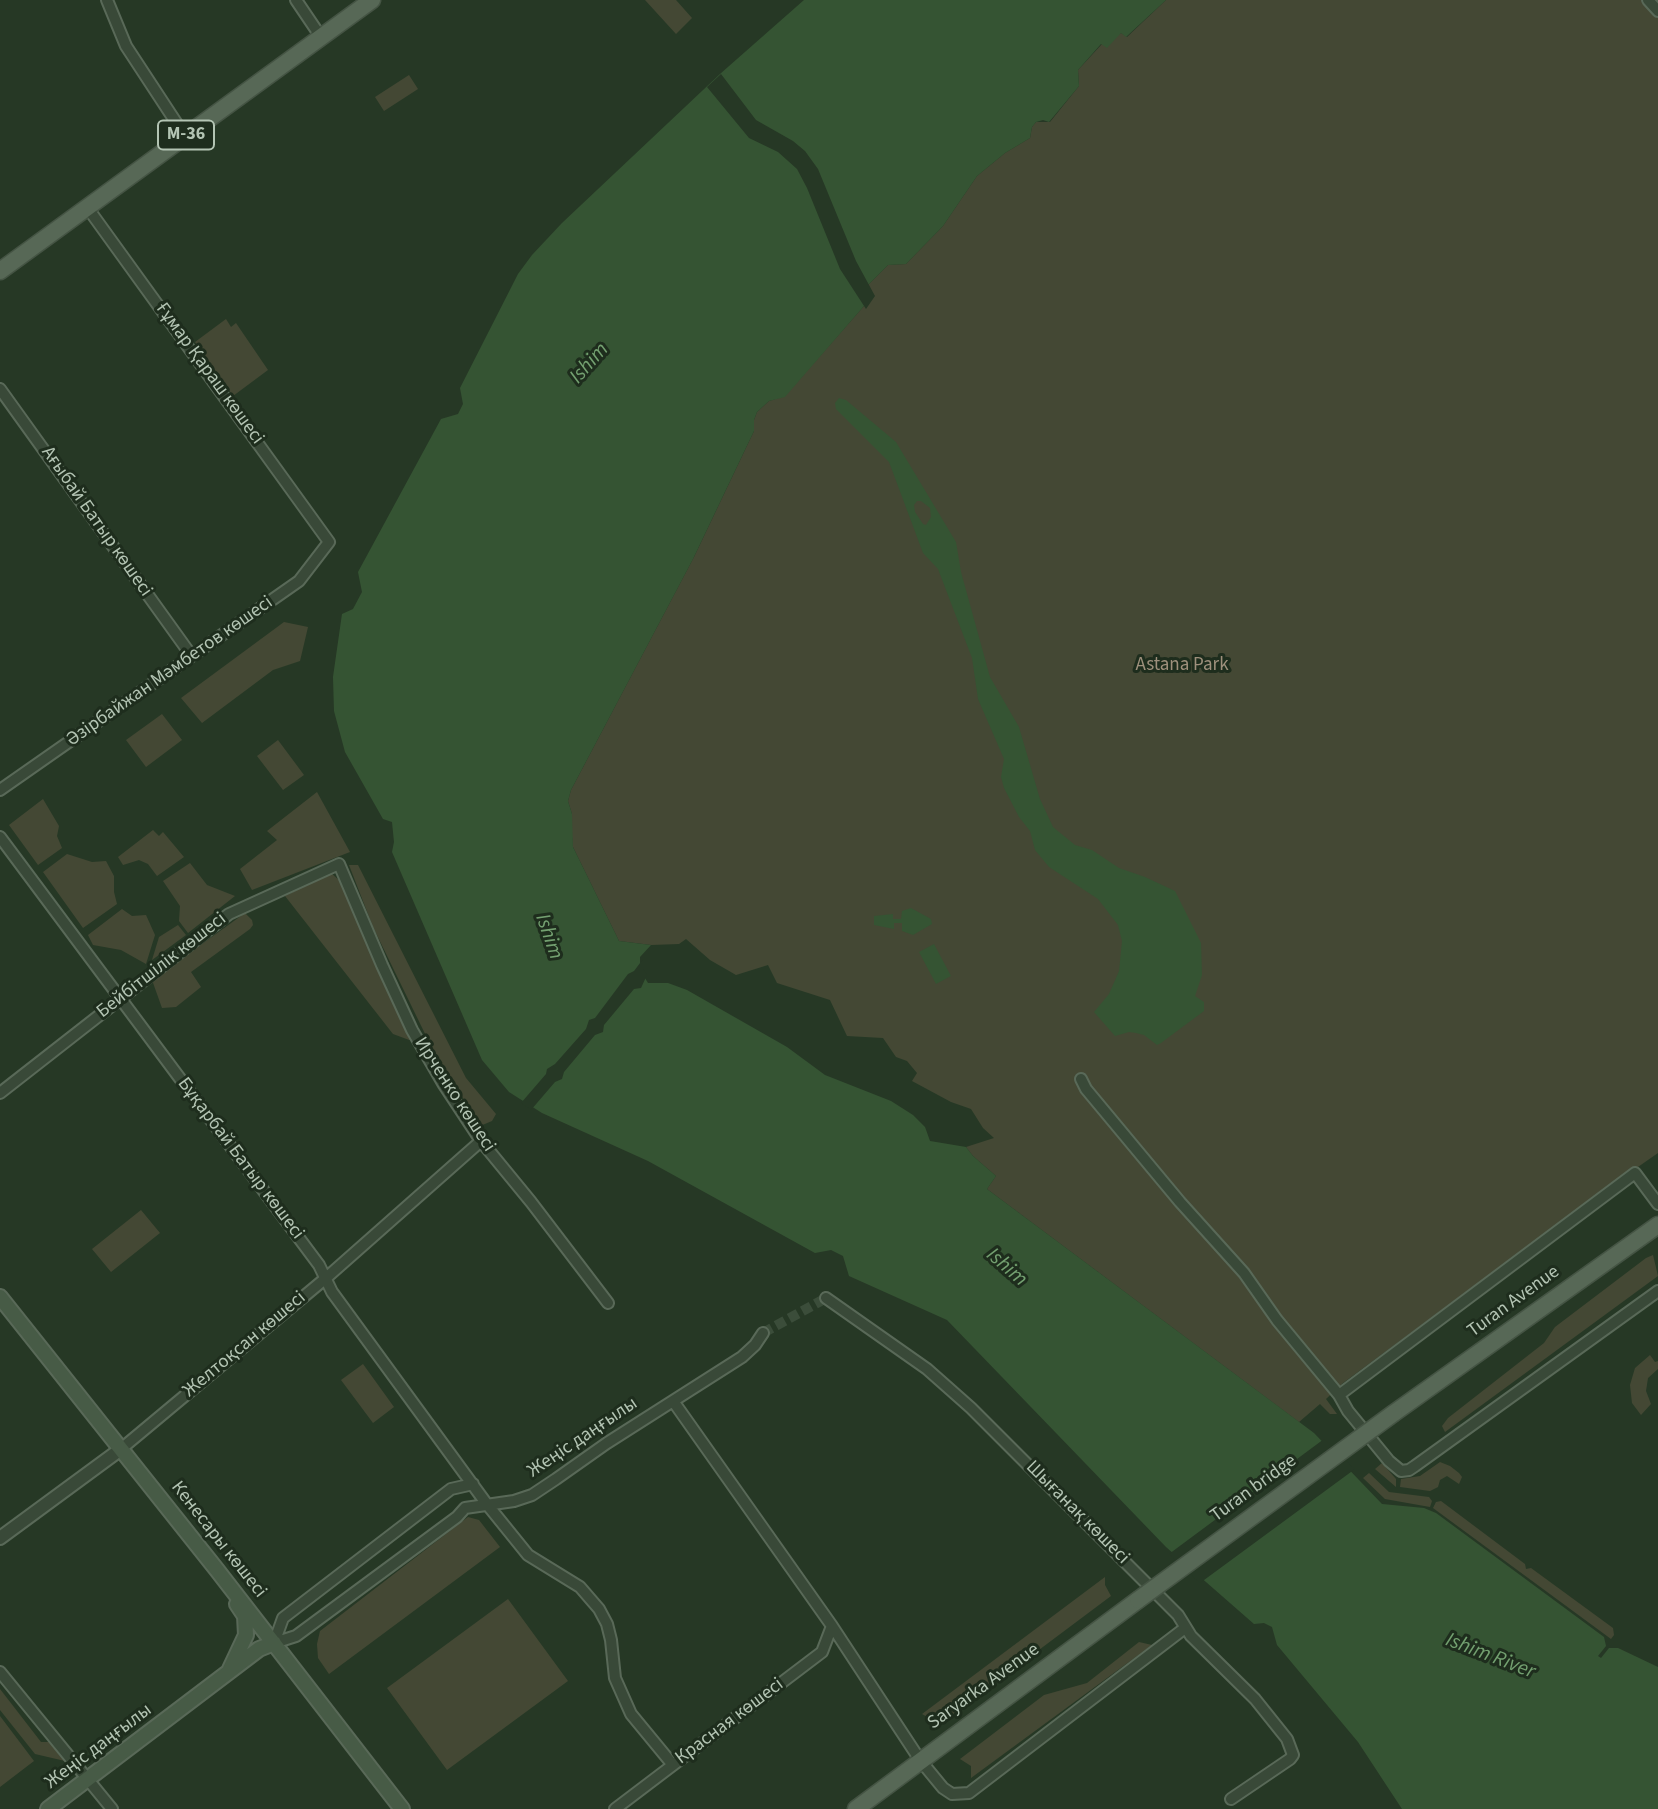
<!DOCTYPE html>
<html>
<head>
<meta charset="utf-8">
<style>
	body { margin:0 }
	canvas { display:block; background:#263825 }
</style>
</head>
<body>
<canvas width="1658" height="1809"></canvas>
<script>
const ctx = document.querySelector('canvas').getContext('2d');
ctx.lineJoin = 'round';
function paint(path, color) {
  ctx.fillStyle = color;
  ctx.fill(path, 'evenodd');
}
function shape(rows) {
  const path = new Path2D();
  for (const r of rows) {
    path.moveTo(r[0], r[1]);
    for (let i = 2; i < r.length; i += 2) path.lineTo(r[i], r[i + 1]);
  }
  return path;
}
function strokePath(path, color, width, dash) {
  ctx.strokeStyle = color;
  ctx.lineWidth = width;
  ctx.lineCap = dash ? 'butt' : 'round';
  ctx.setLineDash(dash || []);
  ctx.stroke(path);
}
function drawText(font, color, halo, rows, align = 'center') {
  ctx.font = font + ' "Source Sans 3",sans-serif';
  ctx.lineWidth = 6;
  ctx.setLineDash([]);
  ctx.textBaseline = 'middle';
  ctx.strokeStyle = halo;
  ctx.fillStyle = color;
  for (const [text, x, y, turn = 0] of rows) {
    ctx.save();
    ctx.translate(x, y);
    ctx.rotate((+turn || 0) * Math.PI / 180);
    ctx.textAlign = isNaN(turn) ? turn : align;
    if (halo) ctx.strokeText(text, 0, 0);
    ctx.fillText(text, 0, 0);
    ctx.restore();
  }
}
const green = shape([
	[645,0,676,0,692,18,676,34],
	[1166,0,1658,0,1658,1153,1592,1199,1343,1383,1326,1399,1337,1414,1330,1414,1320,1404,1299,1422,987,1189,996,1176,973,1156,966,1147,994,1138,983,1128,971,1109,951,1102,912,1081,917,1073,907,1061,896,1057,883,1038,847,1036,830,1000,777,983,768,965,736,975,710,960,686,939,679,944,651,945,619,941,573,847,572,837,572,814,568,801,571,790,694,557,754,431,754,420,757,412,769,401,785,396,864,306,865,288,888,265,906,264,943,226,977,176,1005,153,1030,138,1032,127,1036,122,1050,122,1079,86,1078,70,1102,44,1121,33,1127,37],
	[409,75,418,89,384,111,375,97],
	[226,319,231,327,236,323,268,370,233,396,195,342],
	[284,622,308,627,300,661,273,670,202,723,181,698],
	[162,714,182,740,146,767,126,740],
	[278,740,304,775,283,790,257,756],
	[317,792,350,852,252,890,240,869,277,840,267,831],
	[43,799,59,826,57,836,62,848,38,865,9,825],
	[153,830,159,836,163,832,184,857,157,876,148,864,139,860,123,865,118,857],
	[67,854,92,862,106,861,114,876,114,892,117,904,83,928,43,872],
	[190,863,207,885,235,896,188,933,179,921,180,906,163,881],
	[349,865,358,865,466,1078,496,1114,492,1121,480,1126,430,1044,373,927],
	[331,873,340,881,412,1041,393,1034,285,896],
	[122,909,132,916,146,915,155,935,146,964,121,950,93,945,88,935],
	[245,913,252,920,253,925,250,929,191,972,201,987,176,1007,162,1008,152,980],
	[178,925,186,935,152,960,159,937],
	[141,1210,160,1233,111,1272,92,1249],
	[1653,1255,1658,1276,1445,1432,1442,1426,1448,1418,1544,1343,1555,1327,1646,1258],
	[1650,1355,1655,1362,1658,1361,1658,1369,1648,1378,1646,1391,1651,1404,1641,1415,1632,1403,1630,1385,1635,1368],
	[363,1364,394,1407,373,1423,341,1380],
	[1440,1462,1450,1466,1459,1473,1462,1477,1459,1484,1447,1476,1440,1480,1438,1487,1430,1491,1400,1487,1401,1479,1420,1476],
	[1382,1463,1396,1479,1396,1487,1375,1469],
	[1369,1473,1389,1492,1429,1497,1432,1501,1430,1507,1385,1499,1363,1478],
	[1441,1501,1525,1564,1526,1569,1531,1568,1613,1628,1614,1635,1611,1639,1433,1508,1436,1502],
	[468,1517,479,1520,500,1547,329,1674,318,1658,317,1644,320,1631],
	[1105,1577,1105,1585,1111,1596,932,1730,931,1719,922,1714],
	[508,1599,568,1681,447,1770,387,1688],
	[1139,1642,1152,1645,971,1778,971,1766,960,1759,1044,1695,1087,1683],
	[0,1689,41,1742,49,1742,65,1761,35,1754,0,1710],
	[0,1716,34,1761,0,1787]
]);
const water = shape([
	[804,0,1166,0,1126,37,1121,33,1107,48,1101,44,1078,70,1079,86,1049,122,1043,120,1036,122,1032,127,1030,138,1005,153,977,176,943,226,906,264,888,265,865,288,864,306,785,397,769,401,757,412,754,420,754,431,693,559,571,790,568,801,572,814,573,847,619,941,651,945,640,957,640,970,648,983,668,983,687,990,787,1047,825,1075,891,1101,913,1115,925,1127,930,1141,966,1147,973,1156,996,1176,987,1189,1314,1433,1382,1504,1424,1508,1436,1513,1604,1637,1606,1646,1598,1656,1601,1658,1609,1648,1618,1648,1658,1667,1658,1809,1402,1809,1358,1742,1277,1645,1272,1627,1264,1623,1254,1624,1166,1547,947,1320,849,1276,843,1256,831,1250,815,1253,648,1161,542,1113,509,1092,482,1060,392,852,394,842,392,822,383,819,345,752,334,711,333,677,342,614,353,609,362,592,358,572,441,419,458,414,463,404,460,388,518,274,532,255,562,223,720,74],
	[839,398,846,400,896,442,956,542,961,572,990,677,1019,727,1040,799,1053,827,1075,845,1092,850,1119,868,1145,877,1175,891,1201,943,1202,975,1195,996,1204,1002,1204,1011,1161,1043,1157,1045,1144,1035,1136,1033,1129,1032,1115,1036,1094,1012,1109,994,1119,971,1122,941,1118,925,1098,899,1049,867,1035,850,1030,831,1019,817,1004,788,1001,777,1004,759,978,699,972,658,938,569,923,553,889,462,836,409,835,403],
	[917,501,921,501,930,508,931,517,926,525,923,524,915,512,914,505],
	[911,908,931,919,932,924,913,935,902,931,902,923,894,923,894,929,874,925,874,916,893,914,893,919,901,919,902,911],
	[934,944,951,976,936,984,919,952]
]);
const pier = shape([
	[721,74,756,120,793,141,805,151,818,169,856,261,875,296,866,309,840,269,807,188,797,169,778,152,749,138,707,87],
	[643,959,643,969,647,975,641,988,634,989,604,1025,603,1032,595,1035,564,1072,562,1079,555,1082,531,1110,521,1103,546,1074,547,1069,555,1064,586,1029,589,1020,595,1018,628,974,634,971],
	[1324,1439,1355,1469,1200,1583,1169,1554]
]);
const minorTunnel = shape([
	[763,1333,826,1298]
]);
const minor = shape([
	[107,0,126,46,185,136],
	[296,0,321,37],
	[1648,0,1658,11],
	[0,389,191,655],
	[0,790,299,581,329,542,87,207],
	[0,837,319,1265,332,1292,486,1503,528,1555,580,1587,599,1609,607,1624,611,1640,615,1678,631,1714,673,1765],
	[1081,1079,1086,1089,1180,1202,1244,1273,1277,1320,1339,1395,1348,1411,1389,1461,1401,1471,1409,1470,1415,1466,1658,1291],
	[0,1093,229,914,339,864,382,965,412,1030,444,1085,481,1141,531,1202,608,1303],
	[826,1298,927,1369,971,1408,1178,1615,1191,1636,1255,1699,1287,1739,1293,1755,1290,1759,1231,1799],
	[1339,1395,1635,1173,1658,1204],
	[673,1401,832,1626,920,1760,943,1788,952,1794,969,1793,1185,1628],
	[121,1449,326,1278,481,1141],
	[274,1643,296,1636,457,1517,465,1508,514,1501,532,1495,556,1479,607,1443,742,1357,755,1345,763,1333],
	[274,1643,283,1618,451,1489,473,1484],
	[0,1672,112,1809],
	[615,1809,822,1652,832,1626]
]);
const tertiary = shape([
	[0,1538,121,1449]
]);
const secondary = shape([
	[0,1297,217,1570,402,1809],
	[230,1669,246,1635,245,1616,237,1604],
	[48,1809,259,1649,274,1643]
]);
const primary = shape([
	[0,271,372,0],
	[1394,1413,1658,1225],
	[856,1809,1138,1600]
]);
const primaryBridge = shape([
	[1138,1600,1394,1413]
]);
const shields = [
	[186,135,56]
];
const shieldNames = [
	["M-36",186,135]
];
const streetNames = [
	["Ғұмар Қараш көшесі",209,374,54],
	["Ағыбай Батыр көшесі",96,522,55],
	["Әзірбайжан Мәмбетов көшесі",170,672,-35],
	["Бейбітшілік көшесі",162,966,-38],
	["Ирченко көшесі",454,1095,57],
	["Бұқарбай Батыр көшесі",240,1159,53],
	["Turan Avenue",1514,1302,-36],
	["Желтоқсан көшесі",245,1345,-40],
	["Жеңіс даңғылы",583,1438,-34],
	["Turan bridge",1254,1489,-36],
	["Шығанақ көшесі",1077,1513,45],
	["Кенесары көшесі",218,1540,52],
	["Saryarka Avenue",984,1687,-36],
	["Красная көшесі",730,1722,-37],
	["Жеңіс даңғылы",99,1747,-37]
];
const parkNames = [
	["Astana Park",1182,666]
];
const waterNames = [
	["Ishim",590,364,-48],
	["Ishim",548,937,71],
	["Ishim",1006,1268,41],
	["Ishim River",1490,1657,21]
];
paint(green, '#444834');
paint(water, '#355433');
paint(pier, '#263825');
strokePath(minorTunnel, '#3b4d3a', 10, [10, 5]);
strokePath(minor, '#596958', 14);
strokePath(tertiary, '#596958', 16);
strokePath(secondary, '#596958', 18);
strokePath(primary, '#455444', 19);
strokePath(minor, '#394938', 10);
strokePath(tertiary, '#394938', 12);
strokePath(secondary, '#475b46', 14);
strokePath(primary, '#576856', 16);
strokePath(primaryBridge, '#455444', 19, []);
strokePath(primaryBridge, '#576856', 16);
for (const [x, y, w] of shields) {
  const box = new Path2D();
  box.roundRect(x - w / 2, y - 14.5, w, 29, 5);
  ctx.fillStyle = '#1e2d1d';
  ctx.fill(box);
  strokePath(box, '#b3c4b3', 2);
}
drawText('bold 18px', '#b3c4b3', null, shieldNames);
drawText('19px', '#b3c4b3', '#1e2d1d', streetNames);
drawText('19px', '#9e907c', '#1e2d1d', parkNames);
drawText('italic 21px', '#73a070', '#1e2d1d', waterNames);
</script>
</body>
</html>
